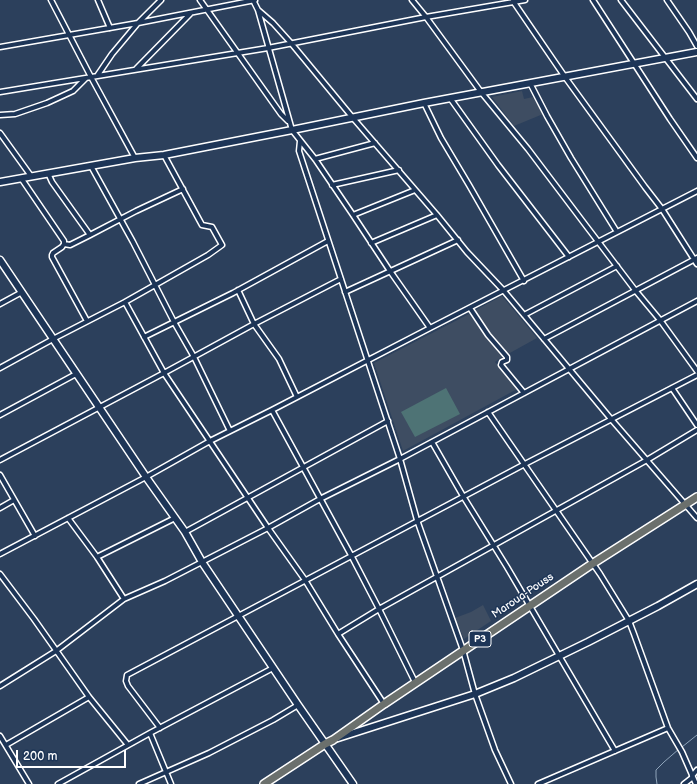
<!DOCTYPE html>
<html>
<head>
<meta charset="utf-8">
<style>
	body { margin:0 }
	#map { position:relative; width:697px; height:784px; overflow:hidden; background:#2c405c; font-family:"Balsamiq Sans",sans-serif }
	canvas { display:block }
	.scale { position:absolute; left:16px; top:750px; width:110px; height:18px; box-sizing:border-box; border:2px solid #fff; border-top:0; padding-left:5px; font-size:12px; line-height:14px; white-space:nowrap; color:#fff; -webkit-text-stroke:3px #1d3557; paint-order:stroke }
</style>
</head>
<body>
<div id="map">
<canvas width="697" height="784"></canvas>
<div class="scale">200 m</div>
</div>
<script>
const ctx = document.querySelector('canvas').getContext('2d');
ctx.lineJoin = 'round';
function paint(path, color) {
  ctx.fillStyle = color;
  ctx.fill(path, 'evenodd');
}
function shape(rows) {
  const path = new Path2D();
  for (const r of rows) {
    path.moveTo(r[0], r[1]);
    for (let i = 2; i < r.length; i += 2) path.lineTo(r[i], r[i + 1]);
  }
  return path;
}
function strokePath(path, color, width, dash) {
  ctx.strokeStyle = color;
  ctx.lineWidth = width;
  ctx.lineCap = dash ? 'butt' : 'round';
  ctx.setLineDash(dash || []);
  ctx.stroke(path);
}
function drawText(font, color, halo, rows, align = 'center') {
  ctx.font = font + ' "Balsamiq Sans",sans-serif';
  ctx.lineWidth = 3;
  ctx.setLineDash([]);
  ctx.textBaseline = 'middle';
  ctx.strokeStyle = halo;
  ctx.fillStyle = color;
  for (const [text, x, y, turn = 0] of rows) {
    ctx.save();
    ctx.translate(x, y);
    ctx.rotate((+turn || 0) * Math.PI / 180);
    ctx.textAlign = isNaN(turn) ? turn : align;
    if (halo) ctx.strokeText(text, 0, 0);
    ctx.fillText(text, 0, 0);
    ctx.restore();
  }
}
const built = shape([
	[522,91,524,99,533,97,543,114,514,126,492,97],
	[502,296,537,338,508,354,472,312],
	[469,314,503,356,495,362,519,388,403,451,374,363],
	[483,605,491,621,464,639,455,618,471,612]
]);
const green = shape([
	[446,388,460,414,415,437,401,412]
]);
const stream = shape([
	[682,747,697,735],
	[657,784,656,777,656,770,664,762,679,749]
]);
const street = shape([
	[51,0,91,77,135,158],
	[98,0,110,28],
	[200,0,281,114,288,121],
	[253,0,258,10,292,130,315,159,353,215,390,271,430,328],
	[412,0,426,17,481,92,528,149,587,227,635,290,660,320,697,371],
	[593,0,670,119,697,158],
	[621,0,697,99],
	[667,0,689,32,697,46],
	[513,1,565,77,645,187,662,209,697,264],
	[258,10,273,23,291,43,353,118,437,215,467,252,504,291,611,419,697,518],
	[0,47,138,23,255,0],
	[136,69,190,14],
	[97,76,112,54,138,23,161,0],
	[530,83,547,116,571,158,617,232],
	[0,92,268,48,426,17,525,0],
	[450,98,498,165,569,257],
	[424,103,441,138,469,185,524,281],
	[0,115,15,114,47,103,73,91,86,78],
	[0,133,31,176],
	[300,141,299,151,400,459,417,520,463,650,475,694,495,750,511,784],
	[315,159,375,143],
	[91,166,133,242,174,322,194,357,230,431],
	[48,173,52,182,90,235],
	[21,178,64,241,64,244,62,247,53,253,52,255,52,257,87,321],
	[332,185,399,170],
	[353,215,415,190],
	[371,243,437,215],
	[64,244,70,245,90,235,136,211,183,189],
	[238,290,254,324,279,359,297,397],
	[345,292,458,240],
	[125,302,208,255,222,245,212,227,202,225,164,155],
	[0,304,22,292],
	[470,308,488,335,507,357,507,360,502,362,501,365,524,393],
	[524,315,617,266],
	[144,337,233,293,328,241],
	[544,339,697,258],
	[0,368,53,339,125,302,164,373,254,324,341,279],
	[672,388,697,425],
	[272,410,351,555,379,609,415,682],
	[488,412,600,574,629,621,634,634,668,728,682,752,696,784],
	[0,415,76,374],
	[432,442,463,496,507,567,615,751],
	[0,460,164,373,268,528,305,580,338,634,384,704],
	[0,475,35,536],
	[0,508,14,500],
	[68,518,97,557,124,599,165,581,268,528,320,499,400,459,697,301],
	[185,532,388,421],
	[0,554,146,477,210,441,272,410,430,328,697,191],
	[97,557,175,518],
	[0,574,34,619,89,697,128,745],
	[338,634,379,609,647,460,697,430],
	[0,686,56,651,124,599],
	[160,728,128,686,126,681,127,675,523,465,697,375],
	[150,733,171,784],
	[0,736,29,784],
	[6,745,89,697],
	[692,776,697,770],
	[58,784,150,733,273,668],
	[139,784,209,753,273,720,298,705],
	[538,784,668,728],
	[684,784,693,777]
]);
const secondary = shape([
	[0,182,135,158,164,155,292,130,424,103,697,52],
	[0,260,146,477,185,532,202,562,298,705,353,784],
	[338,738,475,694,514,678,588,642,658,606,697,584]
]);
const primary = shape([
	[264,784,325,744,333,740,384,704,592,564,697,497]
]);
const shields = [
	[480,639,22]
];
const shieldNames = [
	["P3",480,639]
];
const streetNames = [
	["Maroua-Pouss",523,596,-34]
];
paint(built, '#3e4d62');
paint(green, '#4e7375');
strokePath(stream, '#8fa4ba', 1);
strokePath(street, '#fff', 7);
strokePath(secondary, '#fff', 9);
strokePath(primary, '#fff', 10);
strokePath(street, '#1d3557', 4);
strokePath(secondary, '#1d3557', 6);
strokePath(primary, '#6b706d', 7);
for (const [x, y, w] of shields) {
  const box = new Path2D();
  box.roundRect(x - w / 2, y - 8, w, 16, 3);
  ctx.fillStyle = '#1d3557';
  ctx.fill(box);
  strokePath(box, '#fff', 1);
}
drawText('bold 10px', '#fff', null, shieldNames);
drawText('11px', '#fff', '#1d3557', streetNames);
</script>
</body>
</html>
